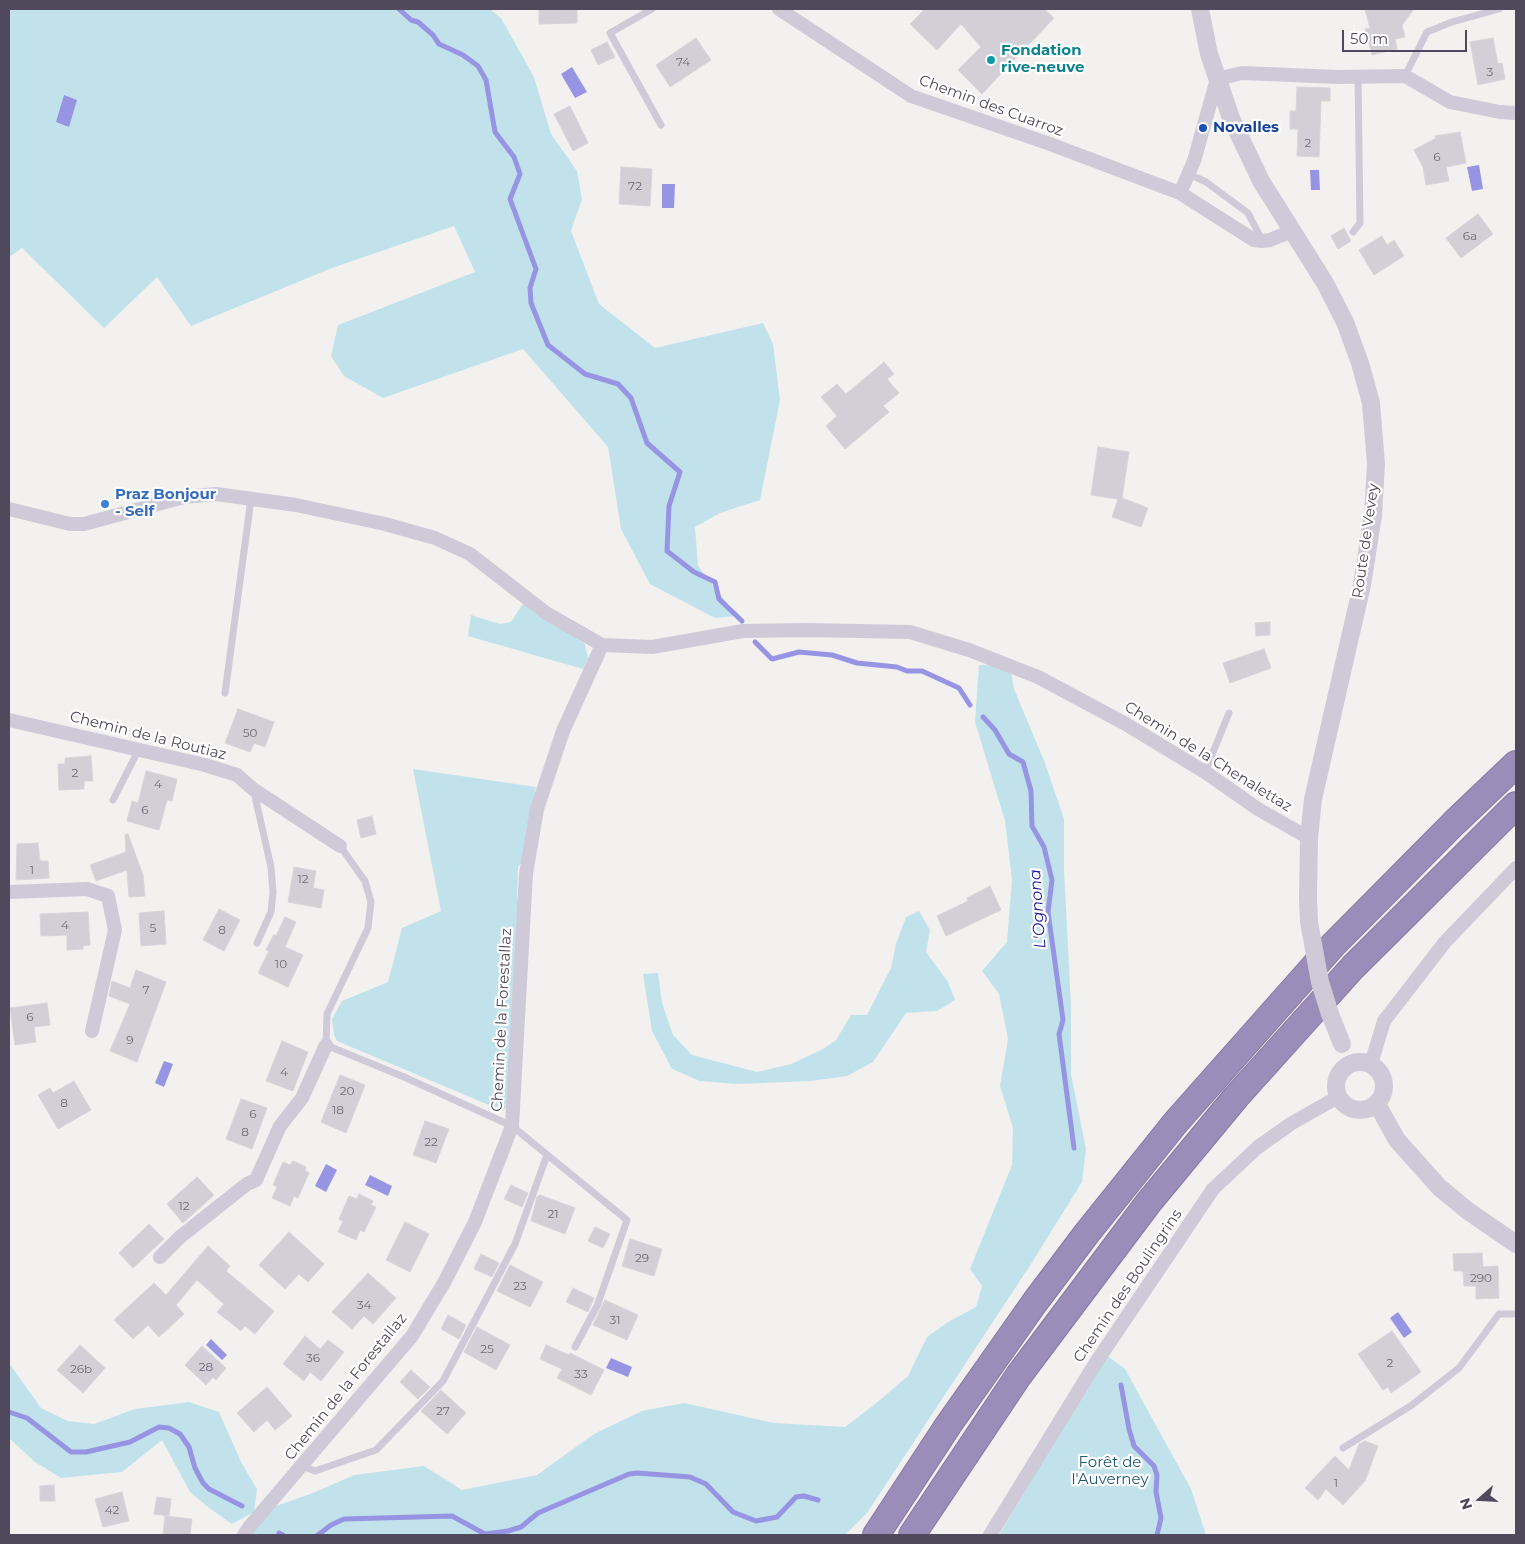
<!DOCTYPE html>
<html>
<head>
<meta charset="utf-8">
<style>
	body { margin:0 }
	#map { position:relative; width:1525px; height:1544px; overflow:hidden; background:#f2f1ef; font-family:Montserrat,sans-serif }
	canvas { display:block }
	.frame { position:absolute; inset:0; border:10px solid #4f495b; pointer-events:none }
	.north { position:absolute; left:1455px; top:1474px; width:50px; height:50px; -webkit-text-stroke:4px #fff; paint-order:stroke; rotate:251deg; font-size:14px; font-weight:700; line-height:20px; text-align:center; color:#4f495b }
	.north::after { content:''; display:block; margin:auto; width:18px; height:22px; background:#4f495b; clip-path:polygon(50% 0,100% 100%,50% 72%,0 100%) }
	.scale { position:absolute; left:1342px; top:30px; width:125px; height:22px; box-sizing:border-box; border:2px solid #4f495b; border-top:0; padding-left:6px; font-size:15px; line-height:18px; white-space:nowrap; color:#4f495b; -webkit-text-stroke:4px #fff; paint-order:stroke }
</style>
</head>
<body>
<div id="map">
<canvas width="1525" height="1544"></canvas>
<div class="frame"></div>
<div class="north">N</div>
<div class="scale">50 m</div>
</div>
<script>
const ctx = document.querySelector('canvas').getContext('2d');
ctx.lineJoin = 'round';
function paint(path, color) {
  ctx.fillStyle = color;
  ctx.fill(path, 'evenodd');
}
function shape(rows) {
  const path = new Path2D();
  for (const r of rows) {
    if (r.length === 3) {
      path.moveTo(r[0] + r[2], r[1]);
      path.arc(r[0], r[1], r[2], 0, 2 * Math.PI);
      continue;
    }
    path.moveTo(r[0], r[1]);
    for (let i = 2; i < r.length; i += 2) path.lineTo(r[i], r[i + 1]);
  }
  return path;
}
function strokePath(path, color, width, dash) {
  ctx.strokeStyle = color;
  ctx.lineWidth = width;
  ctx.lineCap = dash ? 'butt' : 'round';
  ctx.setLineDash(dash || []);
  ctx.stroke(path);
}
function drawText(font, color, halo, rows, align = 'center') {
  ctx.font = font + ' Montserrat,sans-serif';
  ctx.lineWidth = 4.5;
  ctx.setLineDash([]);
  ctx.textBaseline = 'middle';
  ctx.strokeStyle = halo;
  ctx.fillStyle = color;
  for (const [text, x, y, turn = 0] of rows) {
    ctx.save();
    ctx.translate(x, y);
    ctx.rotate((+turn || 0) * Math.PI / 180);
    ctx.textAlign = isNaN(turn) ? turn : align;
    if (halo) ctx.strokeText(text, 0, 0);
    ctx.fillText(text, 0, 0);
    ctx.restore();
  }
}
const green = shape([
	[9,9,490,9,501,18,534,77,551,134,577,171,582,199,571,231,599,304,655,348,763,323,773,344,780,400,760,500,720,513,695,527,698,566,737,616,715,618,650,584,621,529,608,447,523,349,383,398,344,376,331,356,338,325,475,272,454,226,332,268,191,326,157,277,104,328,22,248,9,257],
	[527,603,585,644,588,658,583,669,468,636,471,615,500,624,511,622,522,605],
	[979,665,1010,666,1014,689,1045,763,1064,819,1064,870,1071,1005,1071,1074,1086,1149,1082,1182,1031,1264,867,1513,845,1535,251,1535,267,1506,276,1506,313,1493,354,1475,424,1466,462,1490,537,1475,594,1434,642,1411,684,1403,774,1423,845,1427,874,1405,908,1376,927,1337,948,1322,976,1307,982,1286,970,1269,1012,1165,1013,1128,1000,1086,1008,1039,999,994,982,971,1007,942,1012,880,1005,821,975,722],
	[413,769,536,787,523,860,518,867,517,896,519,904,509,1104,503,1111,337,1041,334,1035,332,1019,342,1001,388,982,402,928,441,911],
	[919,911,930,930,926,952,948,982,955,1000,937,1011,906,1013,873,1062,847,1076,811,1081,737,1084,700,1081,672,1069,652,1031,643,974,658,973,662,1003,673,1035,692,1055,757,1072,791,1064,823,1049,836,1040,851,1015,867,1015,891,968,896,944,906,917],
	[1105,1354,1125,1369,1191,1489,1206,1535,999,1535],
	[9,1363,41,1408,68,1421,94,1424,135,1409,189,1402,219,1412,241,1462,257,1489,254,1512,232,1524,209,1508,190,1492,162,1440,122,1472,61,1478,35,1462,9,1438]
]);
const water = shape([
	[572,67,587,92,575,98,561,74],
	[64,95,77,100,69,127,56,122],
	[1479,165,1483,189,1472,191,1467,167],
	[1310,170,1319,170,1320,190,1311,190],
	[662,184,675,184,674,208,662,208],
	[164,1061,173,1064,164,1087,155,1083],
	[326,1164,337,1170,326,1192,315,1186],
	[370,1175,392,1186,388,1196,365,1185],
	[1398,1312,1412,1332,1404,1338,1390,1318],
	[211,1339,227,1355,222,1360,206,1345],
	[611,1358,632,1367,628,1377,606,1368]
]);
const stream = shape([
	[399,9,411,20,418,22,433,35,439,44,463,55,478,66,486,80,495,132,514,157,520,174,510,199,536,269,530,288,531,303,548,345,585,374,618,384,631,398,647,443,680,472,669,506,667,551,694,572,715,582,719,599,742,621],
	[755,642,772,659,799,652,832,655,857,663,897,667,907,671,922,671,959,688,970,705],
	[983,717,995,730,1009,754,1023,762,1031,791,1032,826,1044,847,1052,880,1048,912,1063,1020,1059,1034,1074,1148],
	[1121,1385,1129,1429,1134,1446,1154,1466,1157,1475,1156,1492,1161,1518,1157,1535],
	[9,1412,27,1418,71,1452,86,1452,130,1442,159,1427,169,1428,180,1434,189,1447,195,1468,203,1483,209,1489,242,1506],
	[279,1533,283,1535],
	[318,1535,331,1525,344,1519,452,1516,485,1534,508,1531,521,1527,538,1513,629,1474,637,1473,690,1477,706,1484,733,1512,756,1521,777,1517,796,1497,804,1496,818,1500]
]);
const building = shape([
	[539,9,577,9,577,23,539,24,539,9],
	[925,9,1044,9,1054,18,982,94,958,70,981,47,961,24,937,50,910,24,925,9],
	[1365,9,1414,9,1402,25,1405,37,1395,39,1397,49,1372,55,1365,29,1370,28,1365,9],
	[696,38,711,60,670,87,656,65,696,38],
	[1493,38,1498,64,1502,63,1505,79,1478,85,1470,42,1493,38],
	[607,42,615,57,598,65,591,50,607,42],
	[1297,87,1330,88,1330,101,1321,101,1319,157,1297,156,1298,129,1290,129,1290,111,1296,111,1297,87],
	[570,106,588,143,573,151,554,114,570,106],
	[1460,132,1466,163,1446,167,1449,181,1426,185,1423,167,1414,150,1436,138,1435,136,1460,132],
	[621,167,652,169,650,206,619,204,621,167],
	[1478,214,1493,234,1461,258,1446,238,1478,214],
	[1344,228,1351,241,1338,249,1331,236,1344,228],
	[1382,236,1387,245,1394,240,1404,256,1374,275,1359,250,1382,236],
	[884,362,894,374,887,379,899,393,883,406,889,412,845,449,826,426,837,416,821,397,837,384,846,394,884,362],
	[1098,447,1129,452,1122,498,1148,508,1141,527,1112,517,1118,499,1091,495,1098,447],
	[1270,622,1270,635,1256,636,1255,623,1270,622],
	[1264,649,1271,668,1230,683,1223,663,1264,649],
	[238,709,274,722,265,747,254,743,250,752,225,743,238,709],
	[91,756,93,781,84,781,84,789,59,790,58,764,65,764,65,758,91,756],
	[146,771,177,779,172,801,167,800,159,830,127,821,132,801,138,803,146,771],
	[372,816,376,834,361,838,357,820,372,816],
	[128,834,143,875,145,896,129,897,127,870,96,881,90,865,126,852,125,835,128,834],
	[38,843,40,861,48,861,49,878,16,880,17,844,38,843],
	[294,867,316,871,313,888,324,890,321,908,288,902,294,867],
	[990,886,1001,910,946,936,937,916,968,901,967,898,990,886],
	[219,909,240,920,224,951,203,940,219,909],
	[164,911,166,944,141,946,139,913,164,911],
	[88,912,90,945,83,946,83,949,67,950,67,935,41,936,40,914,88,912],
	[285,917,296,922,285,947,303,955,288,987,258,973,269,951,266,950,274,934,276,936,285,917],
	[136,970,166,982,137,1062,110,1051,130,1004,109,996,112,981,130,988,136,970],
	[47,1003,50,1025,34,1027,36,1042,15,1045,10,1008,47,1003],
	[282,1041,308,1052,293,1091,266,1081,282,1041],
	[340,1075,365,1085,346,1133,321,1122,340,1075],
	[74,1081,91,1110,58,1129,38,1095,50,1088,53,1093,74,1081],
	[241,1099,267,1108,252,1149,226,1139,241,1099],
	[425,1121,449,1129,436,1163,413,1155,425,1121],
	[293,1161,306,1167,305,1171,309,1173,298,1198,294,1196,290,1206,272,1198,277,1187,273,1185,283,1162,290,1165,293,1161],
	[197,1177,214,1195,183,1223,167,1204,197,1177],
	[511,1185,528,1193,522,1207,504,1199,511,1185],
	[359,1194,373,1201,371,1205,376,1207,364,1232,360,1230,356,1240,338,1232,343,1221,339,1219,349,1196,357,1199,359,1194],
	[540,1195,575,1208,565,1234,531,1221,537,1197,540,1195],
	[405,1222,429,1234,410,1272,386,1260,405,1222],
	[149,1224,164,1239,133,1268,119,1253,149,1224],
	[595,1227,610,1234,603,1248,588,1241,595,1227],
	[289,1232,324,1264,308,1282,299,1274,285,1289,259,1265,289,1232],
	[630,1239,662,1249,654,1276,622,1266,630,1239],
	[208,1246,230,1266,226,1271,274,1311,255,1334,245,1326,241,1331,217,1312,224,1304,197,1280,176,1305,184,1314,159,1337,148,1325,133,1339,114,1320,154,1283,166,1295,208,1246],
	[1482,1253,1483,1267,1498,1266,1499,1298,1476,1299,1476,1286,1464,1286,1463,1271,1454,1271,1453,1254,1482,1253],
	[481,1254,499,1263,492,1277,474,1269,481,1254],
	[510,1265,543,1282,530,1307,497,1291,510,1265],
	[368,1273,396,1298,373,1324,364,1316,352,1329,332,1312,368,1273],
	[573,1288,594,1298,588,1312,566,1302,573,1288],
	[605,1300,638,1315,627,1340,593,1325,605,1300],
	[448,1315,466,1325,459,1339,441,1329,448,1315],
	[477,1327,510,1345,496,1370,464,1352,477,1327],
	[1392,1331,1421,1372,1391,1393,1388,1387,1383,1390,1358,1354,1392,1331],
	[305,1336,320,1349,328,1340,344,1352,321,1381,310,1372,304,1381,283,1364,305,1336],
	[80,1345,105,1368,83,1393,57,1370,80,1345],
	[546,1345,569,1355,570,1353,604,1370,591,1395,557,1378,562,1369,540,1359,546,1345],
	[202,1346,226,1368,216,1380,213,1377,206,1385,185,1365,202,1346],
	[411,1370,430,1387,418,1399,400,1382,411,1370],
	[267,1387,292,1416,275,1430,267,1420,254,1432,237,1413,267,1387],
	[441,1390,466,1413,447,1434,421,1411,441,1390],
	[1365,1441,1378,1446,1365,1481,1343,1505,1326,1489,1318,1500,1305,1488,1335,1456,1349,1470,1359,1444,1365,1441],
	[54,1485,55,1501,40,1501,40,1486,54,1485],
	[122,1492,129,1521,103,1527,95,1499,122,1492],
	[157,1497,171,1499,169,1516,154,1514,157,1497],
	[165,1516,192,1519,190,1535,163,1535,165,1516]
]);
const service = shape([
	[652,9,610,33,661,125],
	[1405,76,1427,32,1452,22,1499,9],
	[1189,174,1206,182,1248,213,1262,240],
	[1353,232,1360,223,1358,76],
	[225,693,251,499],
	[1205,772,1229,713],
	[254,792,271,867,273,893,271,912,257,943],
	[113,800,139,749],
	[340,846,365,881,371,902,368,928,327,1014,326,1045,404,1077,512,1126,627,1220,597,1306,575,1347],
	[1343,1448,1412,1405,1459,1368,1499,1314,1516,1314],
	[302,1466,315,1471,376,1450,443,1381,515,1244,547,1155]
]);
const minor = shape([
	[779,9,911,96,1050,144,1180,193,1254,240,1262,241,1270,240,1292,231],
	[1180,193,1194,161,1217,79,1242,73,1338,77,1405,76,1450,102,1500,112,1516,113],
	[9,509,70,524,84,524,184,497,216,494,296,505,385,524,435,538,470,554,546,613,602,645,652,647,743,631,807,630,910,632,969,650,1038,677,1124,723,1205,772,1258,809,1309,838],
	[9,720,205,765,237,775,253,789,340,846],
	[9,892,87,889,108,896,115,930,92,1031],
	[1371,1064,1384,1021,1445,942,1516,868],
	[160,1257,180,1237,247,1184,256,1180,280,1126,302,1098,326,1045],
	[244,1535,250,1526,412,1336,445,1281,475,1222,512,1126,526,874,537,809,563,731,602,645],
	[990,1535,1095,1364,1213,1189,1258,1147,1292,1123,1338,1097]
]);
const tertiary = shape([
	[1200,9,1209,54,1231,118,1261,181,1325,283,1345,322,1360,363,1371,403,1376,464,1373,515,1362,585,1313,799,1309,838,1308,898],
	[1360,1086,24],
	[1377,1104,1397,1140,1439,1187,1468,1211,1516,1244]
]);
const motorway = shape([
	[876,1535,949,1424,1035,1302,1087,1233,1176,1122,1333,945,1454,823,1516,764],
	[912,1535,1019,1375,1149,1202,1236,1097,1353,967,1516,805]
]);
const tertiaryBridge = shape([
	[1308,898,1309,922,1320,982,1330,1014,1342,1044]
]);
const markers = [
	[991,60,5,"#0f9aa8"],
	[1203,128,5,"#1a4fb4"],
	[105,504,5,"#3f7fe0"]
];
const numberNames = [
	["74",683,62],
	["3",1490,72],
	["2",1308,143],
	["6",1437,157],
	["72",635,186],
	["6a",1470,236],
	["50",250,733],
	["2",75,773],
	["4",158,784],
	["6",145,810],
	["1",32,870],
	["12",303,879],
	["4",65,925],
	["5",153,928],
	["8",222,930],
	["10",281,964],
	["7",146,990],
	["6",30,1017],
	["9",130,1040],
	["4",284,1072],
	["20",347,1091],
	["8",64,1103],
	["18",338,1110],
	["6",253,1114],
	["8",245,1132],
	["22",431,1142],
	["12",184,1206],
	["21",553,1214],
	["29",642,1258],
	["290",1481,1278],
	["23",520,1286],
	["34",364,1305],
	["31",615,1320],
	["25",487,1349],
	["36",313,1358],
	["2",1390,1363],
	["28",206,1367],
	["26b",81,1369],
	["33",581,1374],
	["27",443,1411],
	["1",1336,1483],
	["42",112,1510]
];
const cultureNames = [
	["Fondation",1001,51],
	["rive-neuve",1001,68]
];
const streetNames = [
	["Chemin des Cuarroz",991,106,20],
	["Route de Vevey",1366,541,-82],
	["Chemin de la Routiaz",148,736,14],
	["Chemin de la Chenalettaz",1208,757,32],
	["Chemin de la Forestallaz",502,1020,-87],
	["Chemin des Boulingrins",1128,1286,-56],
	["Chemin de la Forestallaz",346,1387,-51]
];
const transitNames = [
	["Novalles",1213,128]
];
const shopNames = [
	["Praz Bonjour",115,495],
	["- Self",115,512]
];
const parkNames = [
	["Forêt de",1110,1463],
	["l'Auverney",1110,1480]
];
const waterNames = [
	["L'Ognona",1038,909,-94]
];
paint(green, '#c2e2eb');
paint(water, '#9794e3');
strokePath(stream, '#9794e3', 5);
paint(building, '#d3cfd6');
strokePath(building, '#d7d4da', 1);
strokePath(motorway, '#8777a5', 28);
strokePath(service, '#cecad8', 7);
strokePath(minor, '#cecad8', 14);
strokePath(tertiary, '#cecad8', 18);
strokePath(motorway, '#9c8cb9', 26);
strokePath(tertiaryBridge, '#cecad8', 18);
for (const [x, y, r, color] of markers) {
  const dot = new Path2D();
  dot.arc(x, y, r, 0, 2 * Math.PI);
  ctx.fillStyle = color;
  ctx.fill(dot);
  strokePath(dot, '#fff', 2);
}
drawText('12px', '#706a7a', null, numberNames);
drawText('bold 15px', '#0d838f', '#fff', cultureNames, 'left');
drawText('15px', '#4f495b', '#fff', streetNames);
drawText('bold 15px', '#164399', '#fff', transitNames, 'left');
drawText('bold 15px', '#366cbe', '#fff', shopNames, 'left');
drawText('15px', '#215975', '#fff', parkNames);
drawText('italic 16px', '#201b9c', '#fff', waterNames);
</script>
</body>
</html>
